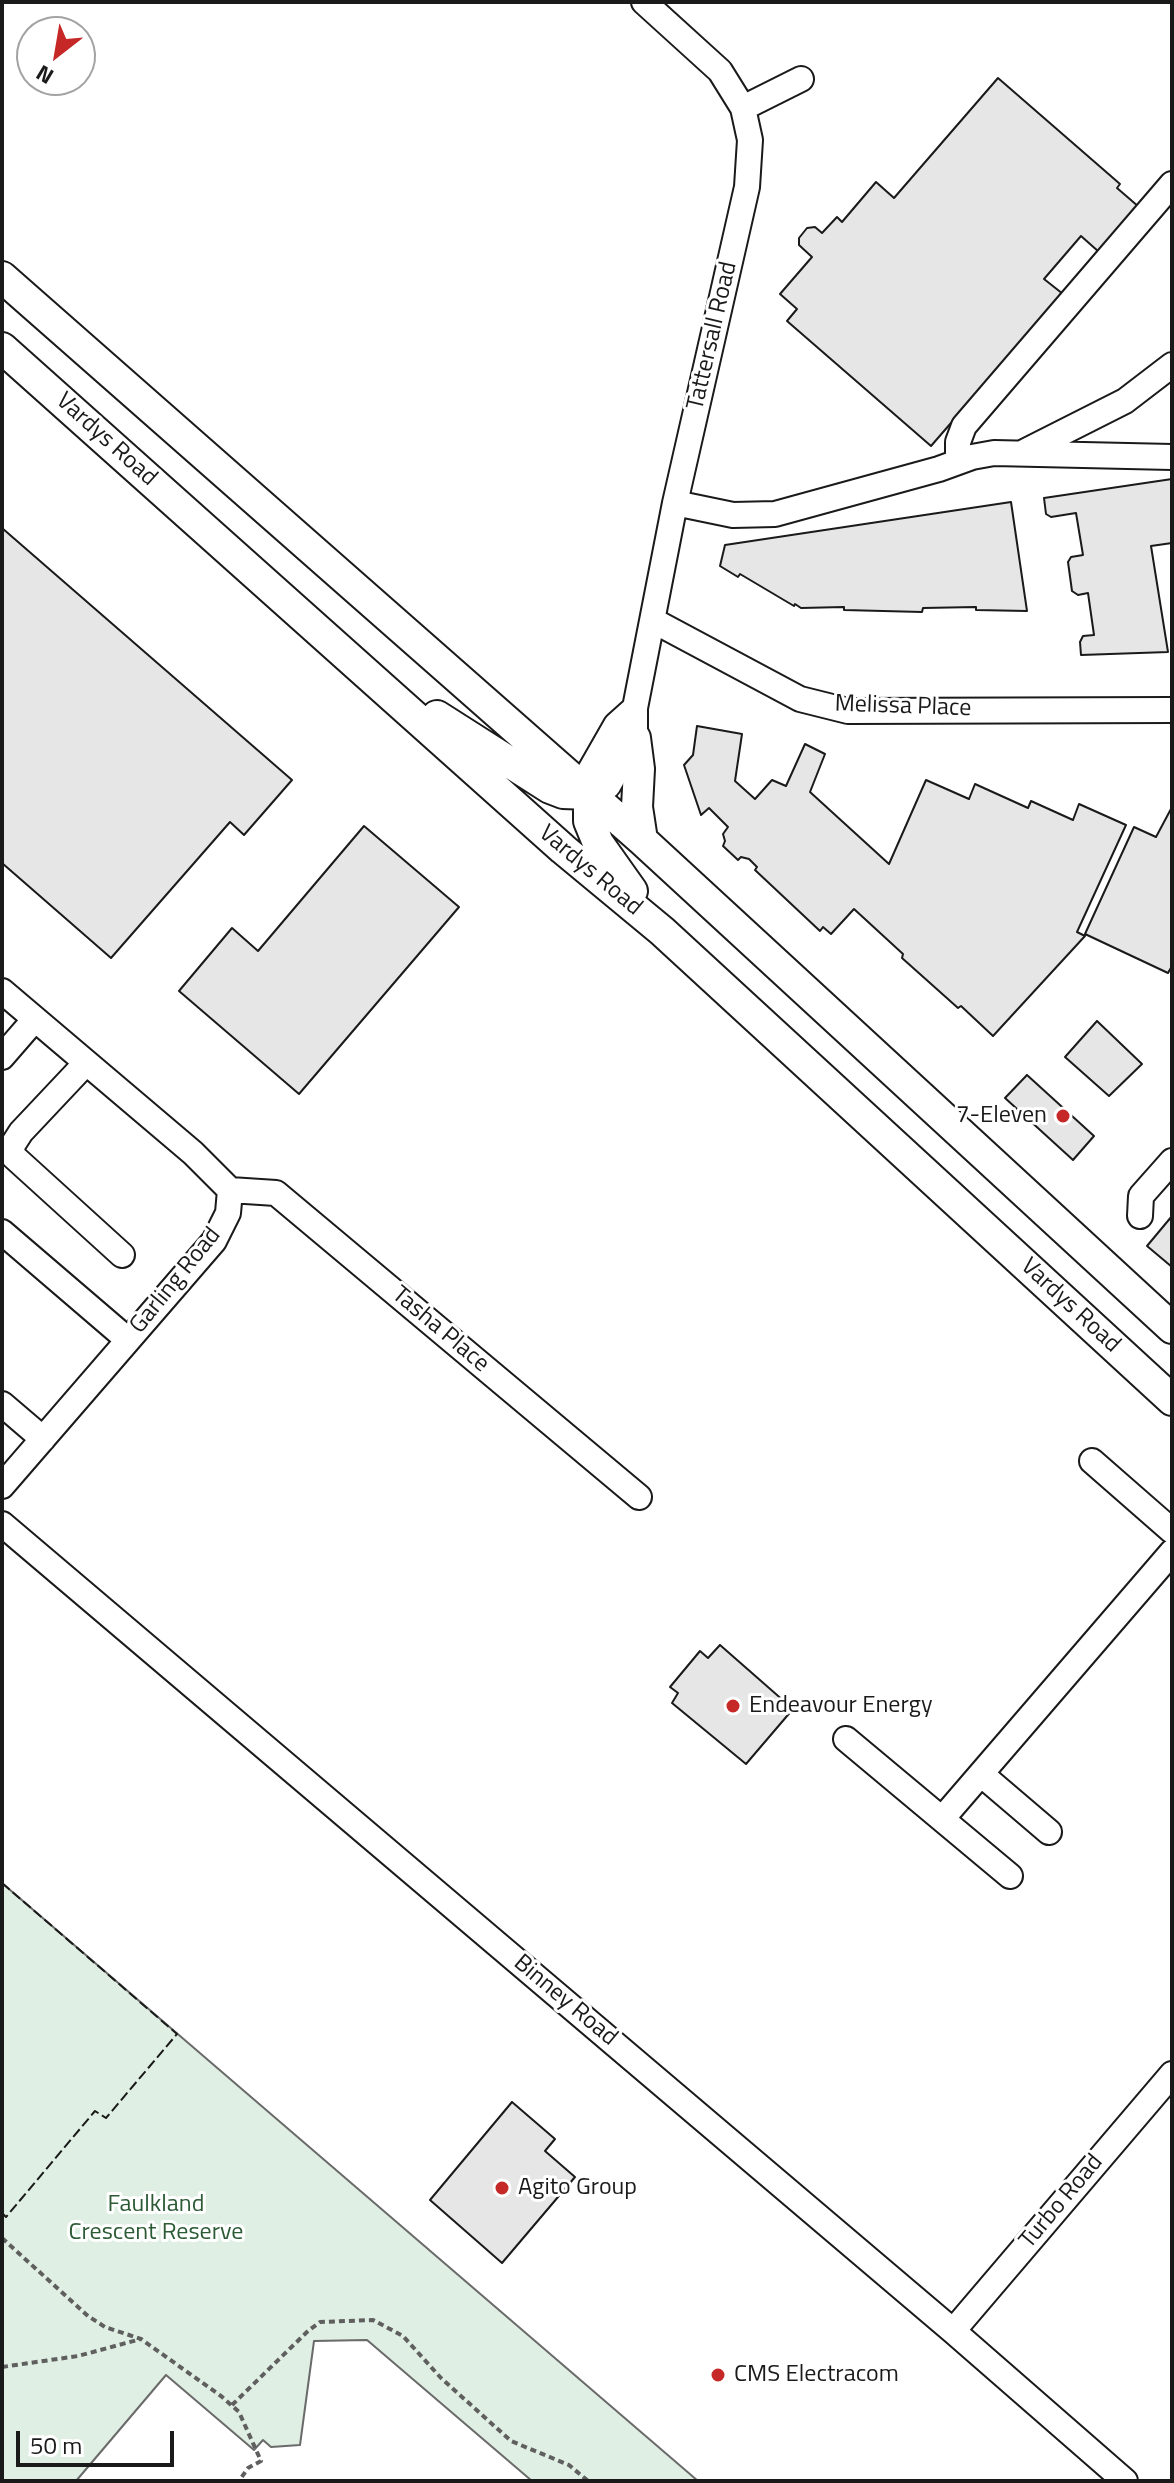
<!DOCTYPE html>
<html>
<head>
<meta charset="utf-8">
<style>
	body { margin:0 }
	#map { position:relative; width:1174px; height:2483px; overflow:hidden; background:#fff; font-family:"Titillium Web",sans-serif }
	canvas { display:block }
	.frame { position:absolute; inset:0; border:4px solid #1a1a1a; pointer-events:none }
	.north { position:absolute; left:16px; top:16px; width:80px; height:80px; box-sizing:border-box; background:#fff; border:2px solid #a3a3a3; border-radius:50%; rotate:211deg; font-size:22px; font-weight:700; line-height:32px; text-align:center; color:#1a1a1a }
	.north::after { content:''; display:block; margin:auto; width:28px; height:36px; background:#c62828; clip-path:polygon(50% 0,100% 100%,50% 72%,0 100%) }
	.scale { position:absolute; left:16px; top:2431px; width:158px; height:36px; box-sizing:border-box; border:4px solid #1a1a1a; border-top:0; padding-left:10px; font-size:24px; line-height:28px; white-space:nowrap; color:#1a1a1a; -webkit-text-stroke:6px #fff; paint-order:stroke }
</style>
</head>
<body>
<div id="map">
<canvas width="1174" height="2483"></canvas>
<div class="frame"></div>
<div class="north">N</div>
<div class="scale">50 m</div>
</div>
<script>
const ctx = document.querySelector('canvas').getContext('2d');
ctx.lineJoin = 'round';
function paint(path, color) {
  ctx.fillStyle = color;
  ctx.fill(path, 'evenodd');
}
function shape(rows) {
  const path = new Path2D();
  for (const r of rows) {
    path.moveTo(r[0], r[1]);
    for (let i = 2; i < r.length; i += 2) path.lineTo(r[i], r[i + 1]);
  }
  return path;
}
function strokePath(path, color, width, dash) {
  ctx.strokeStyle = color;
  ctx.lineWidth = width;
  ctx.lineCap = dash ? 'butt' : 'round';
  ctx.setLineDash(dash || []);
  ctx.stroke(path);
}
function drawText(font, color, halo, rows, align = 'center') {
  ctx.font = font + ' "Titillium Web",sans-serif';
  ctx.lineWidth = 6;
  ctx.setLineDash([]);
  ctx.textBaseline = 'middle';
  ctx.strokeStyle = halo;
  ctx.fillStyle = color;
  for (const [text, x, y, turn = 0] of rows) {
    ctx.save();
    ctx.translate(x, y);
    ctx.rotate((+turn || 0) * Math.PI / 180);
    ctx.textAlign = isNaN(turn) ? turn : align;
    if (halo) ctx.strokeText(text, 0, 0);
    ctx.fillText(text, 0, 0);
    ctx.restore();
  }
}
const green = shape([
	[2,1884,2,1883,698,2481,532,2481,367,2340,314,2341,300,2445,271,2447,263,2440,254,2450,166,2375,76,2481,2,2481,2,1884]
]);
const building = shape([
	[998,78,1120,184,1117,188,1139,207,1099,252,1081,236,1044,279,1063,294,931,446,787,321,797,309,780,294,812,257,799,245,799,238,807,228,815,227,822,233,837,217,842,222,876,182,894,198,998,78],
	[1172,479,1172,543,1151,546,1168,652,1081,655,1080,642,1083,636,1094,635,1088,593,1078,595,1072,591,1068,562,1071,557,1083,555,1076,513,1051,517,1046,514,1044,498,1172,479],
	[1011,502,1027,611,976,610,976,607,923,608,922,612,844,610,844,607,801,608,795,604,794,606,740,574,738,577,720,566,725,545,1011,502],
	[2,528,292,780,244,835,230,822,111,958,2,863,2,528],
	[697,726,742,734,735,781,755,799,772,780,786,786,805,744,825,754,810,792,889,864,926,780,969,799,975,784,1028,808,1031,801,1073,820,1079,804,1126,825,1077,932,1085,936,993,1036,961,1006,958,1008,902,958,903,954,854,909,831,934,823,927,820,931,755,870,757,867,749,859,741,857,738,860,723,846,725,841,723,834,728,827,709,808,701,815,684,765,693,755,697,726],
	[1172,807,1172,966,1168,973,1085,934,1134,827,1156,837,1172,807],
	[364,826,459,907,299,1094,179,991,232,928,258,951,364,826],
	[1097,1021,1142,1064,1109,1096,1065,1057,1097,1021],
	[1027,1075,1094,1136,1073,1160,1005,1098,1027,1075],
	[1172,1216,1172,1267,1147,1246,1172,1216],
	[720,1645,793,1709,746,1764,672,1703,678,1693,670,1687,700,1651,708,1658,720,1645],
	[512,2102,555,2139,545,2151,575,2177,502,2263,430,2200,512,2102]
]);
const path = shape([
	[2,2238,88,2316,105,2327,141,2339,221,2396,239,2412,261,2461,248,2468,239,2481],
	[2,2367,78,2356,141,2339],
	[232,2405,308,2331,320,2322,373,2320,403,2336,441,2378,511,2441,569,2465,588,2481]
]);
const minor = shape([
	[743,108,801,79],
	[1026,451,1125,401,1172,365],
	[958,462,958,442,964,426,1172,184],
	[675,503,733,515,775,514,939,469,972,457,994,453,1172,457],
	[654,621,800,699,848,711,1172,710],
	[635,708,616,725,588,774,589,794,608,786,635,738,635,708,675,503,747,187,750,140,743,108,720,71,644,2],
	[2,991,193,1153,230,1190,228,1213,214,1241,2,1486],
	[2,1057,35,1019],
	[86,1063,21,1132,12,1146,13,1156,122,1255],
	[230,1190,276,1193,639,1497],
	[1140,1216,1141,1196,1172,1161],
	[2,1232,128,1340],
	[2,1404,43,1439],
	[1092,1461,1172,1531],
	[2,1524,953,2331,1125,2481],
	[846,1739,1010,1876],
	[981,1774,1049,1832],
	[942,1819,1172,1552],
	[953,2331,1172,2074]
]);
const major = shape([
	[2,277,642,840,1172,1328],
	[2,348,563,849,662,931,1172,1400],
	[437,716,550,788,563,793,589,794],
	[635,738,639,769,637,807,642,840],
	[589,794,589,821,598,843,632,891]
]);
const fence = shape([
	[2,1883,177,2034,106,2118,95,2111,6,2217,2,2213]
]);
const markers = [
	[1063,1116,8,"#c62828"],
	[733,1706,8,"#c62828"],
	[502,2188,8,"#c62828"],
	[718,2375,8,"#c62828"]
];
const streetNames = [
	["Tattersall Road",713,336,-77],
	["Vardys Road",106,440,42],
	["Melissa Place",903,707,2],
	["Vardys Road",590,871,40],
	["Garling Road",176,1281,-51],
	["Vardys Road",1070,1306,43],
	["Tasha Place",440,1330,40],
	["Binney Road",565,2001,40],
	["Turbo Road",1062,2202,-50]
];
const poiNames = [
	["7-Eleven",1047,1116,"right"],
	["Endeavour Energy",749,1706],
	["Agito Group",518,2188],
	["CMS Electracom",734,2375]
];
const parkNames = [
	["Faulkland",156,2205],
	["Crescent Reserve",156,2233]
];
paint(green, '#e0efe3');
strokePath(green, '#6a6a6a', 2);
paint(building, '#e6e6e6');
strokePath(building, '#1a1a1a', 2);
strokePath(minor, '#1a1a1a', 28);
strokePath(major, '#1a1a1a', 34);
strokePath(path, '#5f5f5f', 4, [6, 4]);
strokePath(minor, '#fff', 24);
strokePath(major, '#fff', 30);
strokePath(fence, '#1a1a1a', 2, [10, 4]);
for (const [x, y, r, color] of markers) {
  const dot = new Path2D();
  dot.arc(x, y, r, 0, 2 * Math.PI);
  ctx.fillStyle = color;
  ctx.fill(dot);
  strokePath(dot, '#fff', 3);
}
drawText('24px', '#1a1a1a', '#fff', streetNames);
drawText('24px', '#1a1a1a', '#fff', poiNames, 'left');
drawText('24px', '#2b5a34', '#fff', parkNames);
</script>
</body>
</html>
